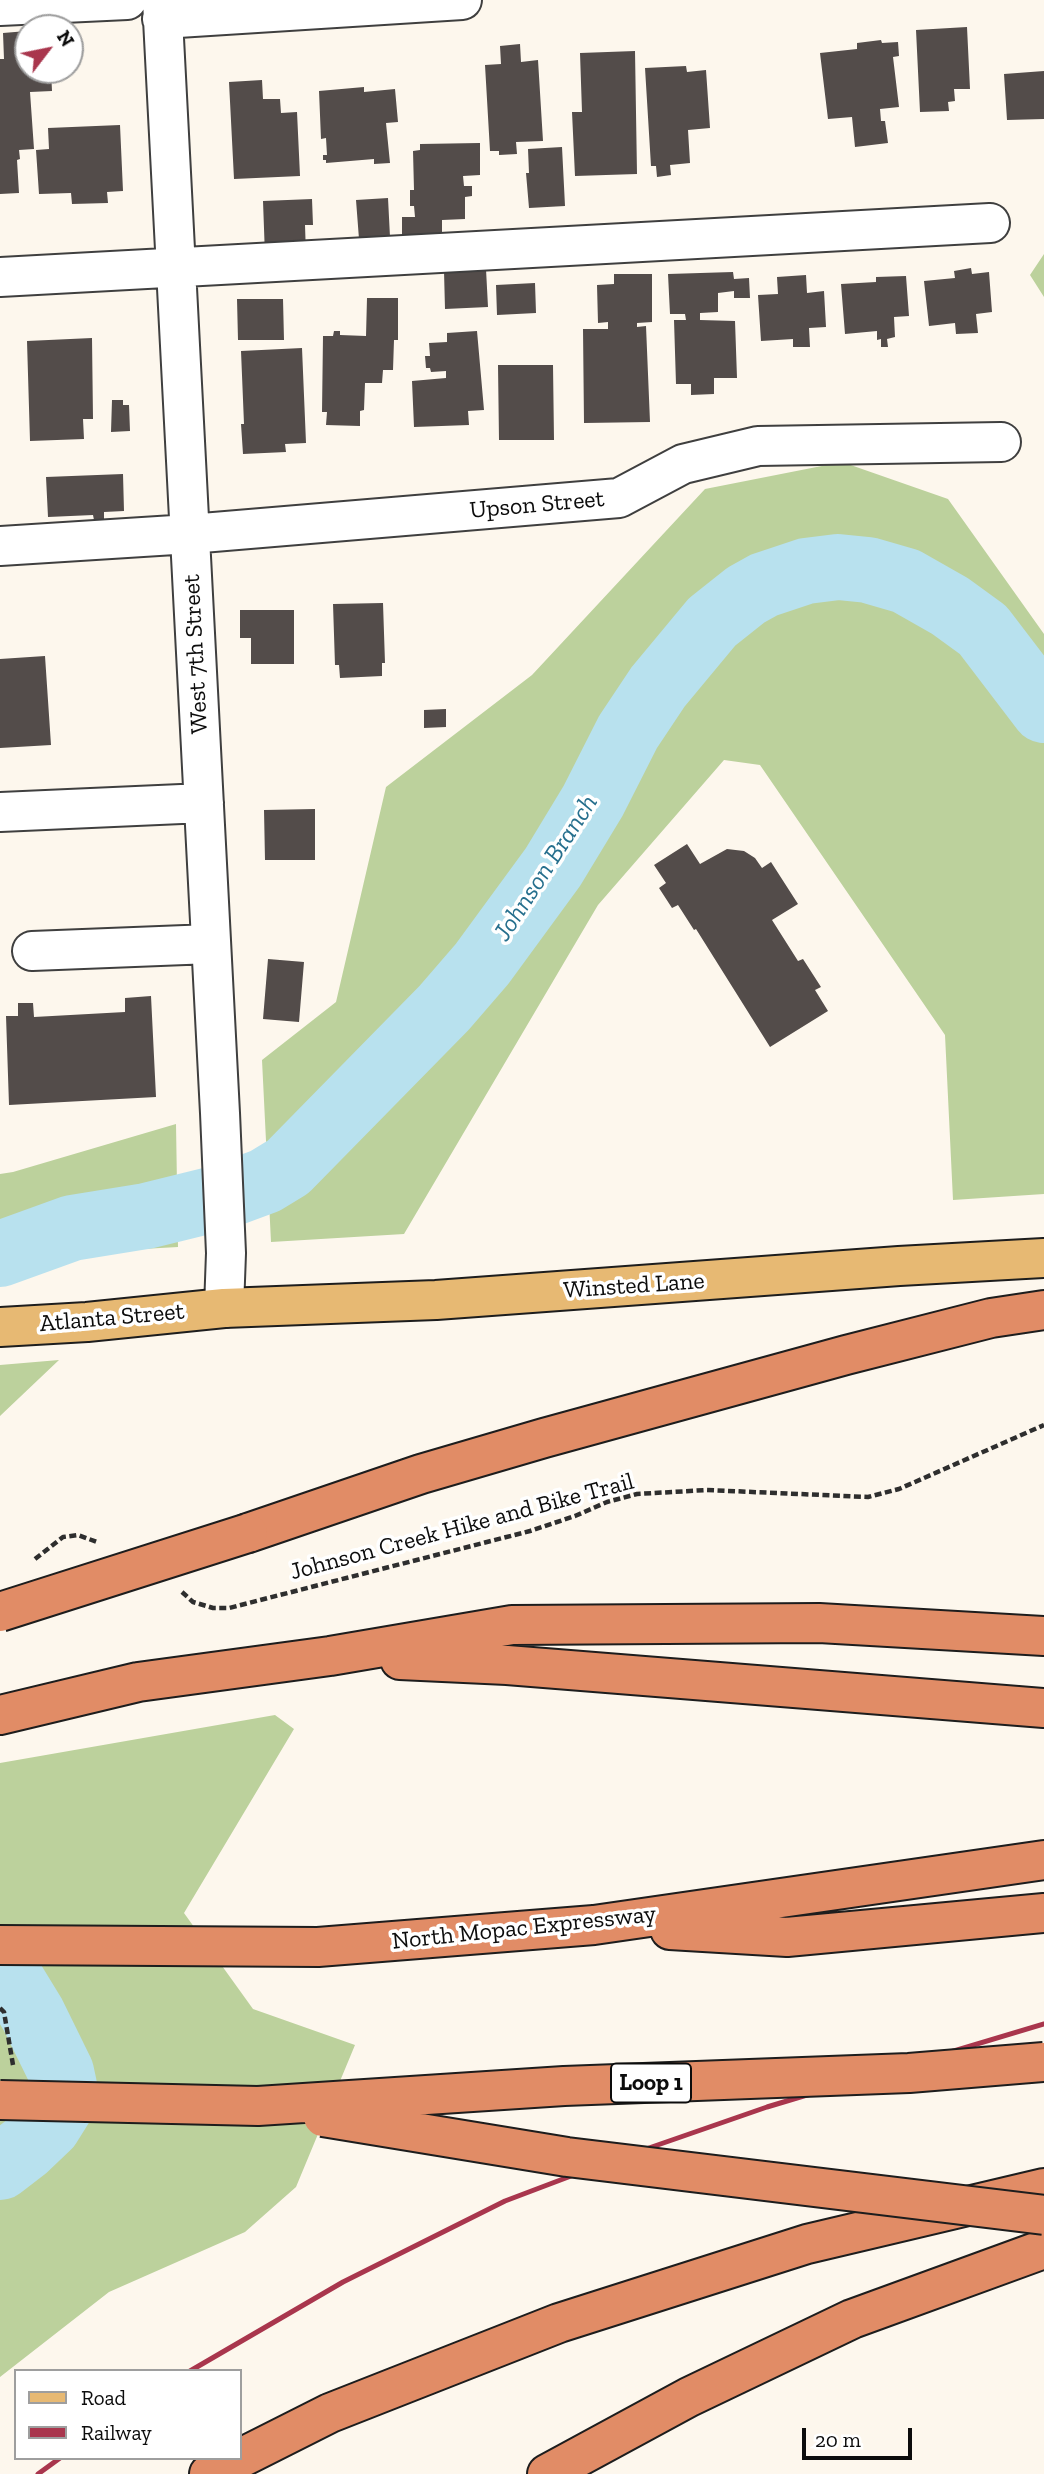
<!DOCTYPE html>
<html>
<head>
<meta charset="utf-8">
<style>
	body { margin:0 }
	#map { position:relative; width:1044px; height:2474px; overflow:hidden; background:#fdf7ed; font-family:"Zilla Slab",serif }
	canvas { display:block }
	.legend { position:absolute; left:14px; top:2369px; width:228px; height:91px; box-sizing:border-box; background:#fff; border:2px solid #9e9e9e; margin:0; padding:9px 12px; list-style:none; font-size:21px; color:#0c0c0c }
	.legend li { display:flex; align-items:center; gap:14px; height:35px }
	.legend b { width:35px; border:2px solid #9e9e9e }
	.north { position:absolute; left:14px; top:14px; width:70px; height:70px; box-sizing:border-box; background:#fff; border:2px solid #9e9e9e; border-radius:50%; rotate:58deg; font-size:19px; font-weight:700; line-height:28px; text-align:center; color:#0c0c0c }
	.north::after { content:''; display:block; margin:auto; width:24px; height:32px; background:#a9364d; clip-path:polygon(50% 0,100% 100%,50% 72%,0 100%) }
	.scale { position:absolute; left:802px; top:2428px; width:110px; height:32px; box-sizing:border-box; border:4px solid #0c0c0c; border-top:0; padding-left:9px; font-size:21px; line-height:24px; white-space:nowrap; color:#0c0c0c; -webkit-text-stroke:5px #fff; paint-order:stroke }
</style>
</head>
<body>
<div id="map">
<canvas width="1044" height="2474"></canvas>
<ul class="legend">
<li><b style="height:9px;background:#e7b973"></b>Road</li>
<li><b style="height:9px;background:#a9364d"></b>Railway</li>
</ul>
<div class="north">N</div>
<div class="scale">20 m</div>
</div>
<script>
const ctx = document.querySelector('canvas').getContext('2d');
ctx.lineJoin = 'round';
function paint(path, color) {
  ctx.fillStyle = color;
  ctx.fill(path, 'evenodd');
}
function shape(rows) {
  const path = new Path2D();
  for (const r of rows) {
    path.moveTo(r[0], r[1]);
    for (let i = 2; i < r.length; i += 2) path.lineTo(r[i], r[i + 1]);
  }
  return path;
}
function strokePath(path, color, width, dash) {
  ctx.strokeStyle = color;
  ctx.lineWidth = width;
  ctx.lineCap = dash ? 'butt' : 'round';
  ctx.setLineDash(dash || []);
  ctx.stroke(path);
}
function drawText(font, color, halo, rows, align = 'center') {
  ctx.font = font + ' "Zilla Slab",serif';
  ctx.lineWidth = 7;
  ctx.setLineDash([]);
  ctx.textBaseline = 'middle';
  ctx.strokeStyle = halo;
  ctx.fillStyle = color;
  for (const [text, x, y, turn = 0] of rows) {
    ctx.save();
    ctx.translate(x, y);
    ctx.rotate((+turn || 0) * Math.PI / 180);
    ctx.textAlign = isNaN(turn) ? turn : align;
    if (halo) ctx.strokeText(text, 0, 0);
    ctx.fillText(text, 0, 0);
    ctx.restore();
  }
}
const forest = shape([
	[1044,254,1044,297,1030,275],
	[842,462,948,499,1044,634,1044,1194,953,1200,945,1035,760,765,724,760,598,905,404,1234,271,1242,262,1060,336,1002,386,787,532,675,705,489],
	[176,1124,178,1247,0,1257,0,1174,13,1172],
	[59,1360,0,1416,0,1365],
	[275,1715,294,1729,184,1913,253,2009,355,2045,296,2187,245,2232,109,2292,0,2377,0,1763]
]);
const river = shape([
	[0,1254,72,1228,146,1216,219,1198,265,1181,288,1167,444,1008,482,964,553,867,593,801,628,732,658,687,712,622,746,595,764,585,806,571,838,567,868,570,906,581,950,606,983,630,1044,710],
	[0,1961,33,2015,61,2072,64,2086,63,2102,48,2126,26,2147,0,2167]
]);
const building = shape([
	[967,27,970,89,954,89,955,101,948,102,949,111,920,112,916,30],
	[27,31,28,70,51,70,52,91,30,92,34,149,19,150,20,159,17,160,19,193,0,194,0,59,4,59,3,33],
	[881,40,882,43,898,42,899,56,893,57,899,107,880,109,881,121,885,121,888,143,855,147,852,117,828,119,820,53,857,49,857,43],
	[520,44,521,62,538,60,543,141,516,142,517,154,499,155,499,151,490,151,485,65,501,64,500,46],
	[635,51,637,174,575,176,572,112,582,112,580,53],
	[686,66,687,72,706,70,710,128,688,130,690,163,670,165,671,175,657,177,656,166,651,166,645,68],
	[1044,71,1044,119,1007,120,1004,74],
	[262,80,263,99,280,99,281,113,297,112,300,176,234,179,229,82],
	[364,87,364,92,395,89,398,122,386,123,390,163,374,164,374,159,326,163,326,160,323,160,323,155,327,155,326,138,321,139,319,91],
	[120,125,123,191,107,192,108,203,72,204,71,193,39,194,36,150,49,149,48,128],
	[480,143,480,175,463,176,464,186,472,186,472,196,465,197,465,219,442,220,442,238,402,240,402,217,415,217,414,206,410,206,410,190,414,190,413,151,420,150,420,144],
	[562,147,565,206,529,208,526,173,529,173,528,149],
	[388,198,390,237,359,239,356,200],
	[312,199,313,225,305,225,306,255,265,256,263,201],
	[971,268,972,274,989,272,992,312,976,314,978,333,956,334,955,323,929,326,924,281,955,278,954,271],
	[486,269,488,307,445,309,444,271],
	[733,272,734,279,749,278,750,298,734,298,734,291,718,293,718,312,700,313,700,320,735,321,737,378,714,378,714,394,691,395,691,384,676,384,674,320,686,320,685,314,670,314,668,274],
	[614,274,652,274,652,322,637,323,637,327,646,326,650,422,584,423,583,329,608,329,608,322,598,323,597,285,614,284],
	[806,275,807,293,824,291,826,327,809,328,810,347,793,347,793,339,761,341,758,295,778,294,777,277],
	[906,276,909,316,894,317,895,337,887,339,888,347,881,347,881,339,877,340,877,331,845,334,841,284,876,282,876,277],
	[535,283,536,313,497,315,496,285],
	[367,298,398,298,398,340,394,340,393,370,383,370,382,383,365,383,364,410,360,411,360,426,326,425,327,412,322,412,323,336,333,336,334,331,340,331,340,335,366,336],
	[237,299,283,299,284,340,238,340],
	[477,331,484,410,468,411,469,425,414,427,412,381,446,378,446,371,431,372,430,368,426,368,425,356,430,356,429,343,447,342,447,333],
	[92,338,93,419,83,419,84,439,30,441,27,341],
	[302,348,306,443,285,444,286,452,243,454,241,424,244,424,241,351],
	[498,365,553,365,554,440,499,440],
	[112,400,123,400,123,405,129,405,130,431,111,432],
	[123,474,124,511,104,512,104,519,94,520,93,515,48,517,46,477],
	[383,603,385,663,382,663,382,676,340,678,339,665,335,665,333,604],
	[240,610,294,610,294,664,251,664,251,638,240,638],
	[45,656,51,745,0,748,0,659],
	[446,709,446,727,424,728,424,710],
	[315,809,315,860,265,860,264,810],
	[687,844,700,864,727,849,744,851,755,858,762,868,771,862,798,904,772,920,798,961,803,959,821,987,815,990,828,1011,770,1047,696,929,694,930,678,905,672,908,659,888,666,883,654,865],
	[268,959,304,962,299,1022,263,1019],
	[151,996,156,1097,9,1105,6,1016,18,1016,18,1003,33,1003,34,1017,125,1012,125,998]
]);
const path = shape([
	[35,1559,63,1537,78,1535,97,1542],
	[182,1592,193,1602,213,1608,229,1608,530,1531,575,1516,607,1502,637,1494,707,1490,868,1497,899,1489,1044,1425],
	[0,2008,4,2012,13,2065]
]);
const minor = shape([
	[162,0,220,1113,226,1253,224,1308],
	[0,6,127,0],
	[162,19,462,0],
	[0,277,990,223],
	[0,546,190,534,619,498,683,464,758,446,1001,442],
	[0,812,204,803],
	[32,951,211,944]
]);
const major = shape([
	[0,1327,87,1322,224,1308,436,1300,899,1266,1044,1258]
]);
const highway = shape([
	[248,1533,421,1474,544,1438,846,1355,991,1318,1044,1310],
	[400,1660,507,1665,1044,1708],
	[0,1715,138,1682,330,1656,512,1625,819,1623,1044,1636],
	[670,1930,787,1937,1044,1913],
	[0,1945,318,1947,594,1925,1044,1860],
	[209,2474,330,2413,559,2323,807,2244,1044,2188],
	[547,2474,689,2397,852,2319,1044,2249]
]);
const rail = shape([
	[190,2371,343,2282,505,2201,600,2165,767,2107,1044,2024],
	[38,2474,60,2458]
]);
const highwayBridge = shape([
	[0,1612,248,1533],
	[0,2100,258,2106,564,2086,909,2073,1044,2062],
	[323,2117,567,2157,1044,2215]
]);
const shields = [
	[651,2083,80]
];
const shieldNames = [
	["Loop 1",651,2083]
];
const streetNames = [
	["Upson Street",537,505,-5],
	["West 7th Street",196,654,-93],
	["Winsted Lane",634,1286,-4],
	["Atlanta Street",112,1318,-5],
	["Johnson Creek Hike and Bike Trail",462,1527,-15],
	["North Mopac Expressway",524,1928,-6]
];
const waterNames = [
	["Johnson Branch",546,868,-57]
];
paint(forest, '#bcd19c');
strokePath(river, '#b8e1ee', 66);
paint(building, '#534c4a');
strokePath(minor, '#3f3f3f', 42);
strokePath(major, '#1d1d1d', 42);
strokePath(highway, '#1d1d1d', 42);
strokePath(path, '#2e2e2e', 4.5, [7, 3.5]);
strokePath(minor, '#fff', 38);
strokePath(major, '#e7b973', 38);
strokePath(highway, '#e18c66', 38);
strokePath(rail, '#a9364d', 5);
strokePath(highwayBridge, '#1d1d1d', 42, []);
strokePath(highwayBridge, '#e18c66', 38);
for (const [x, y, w] of shields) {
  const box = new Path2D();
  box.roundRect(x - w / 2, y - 19.5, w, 39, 5);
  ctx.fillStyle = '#fff';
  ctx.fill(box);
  strokePath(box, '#0c0c0c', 2);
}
drawText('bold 23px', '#0c0c0c', null, shieldNames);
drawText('24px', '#0c0c0c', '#fff', streetNames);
drawText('italic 26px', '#266f8d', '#fff', waterNames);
</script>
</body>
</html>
